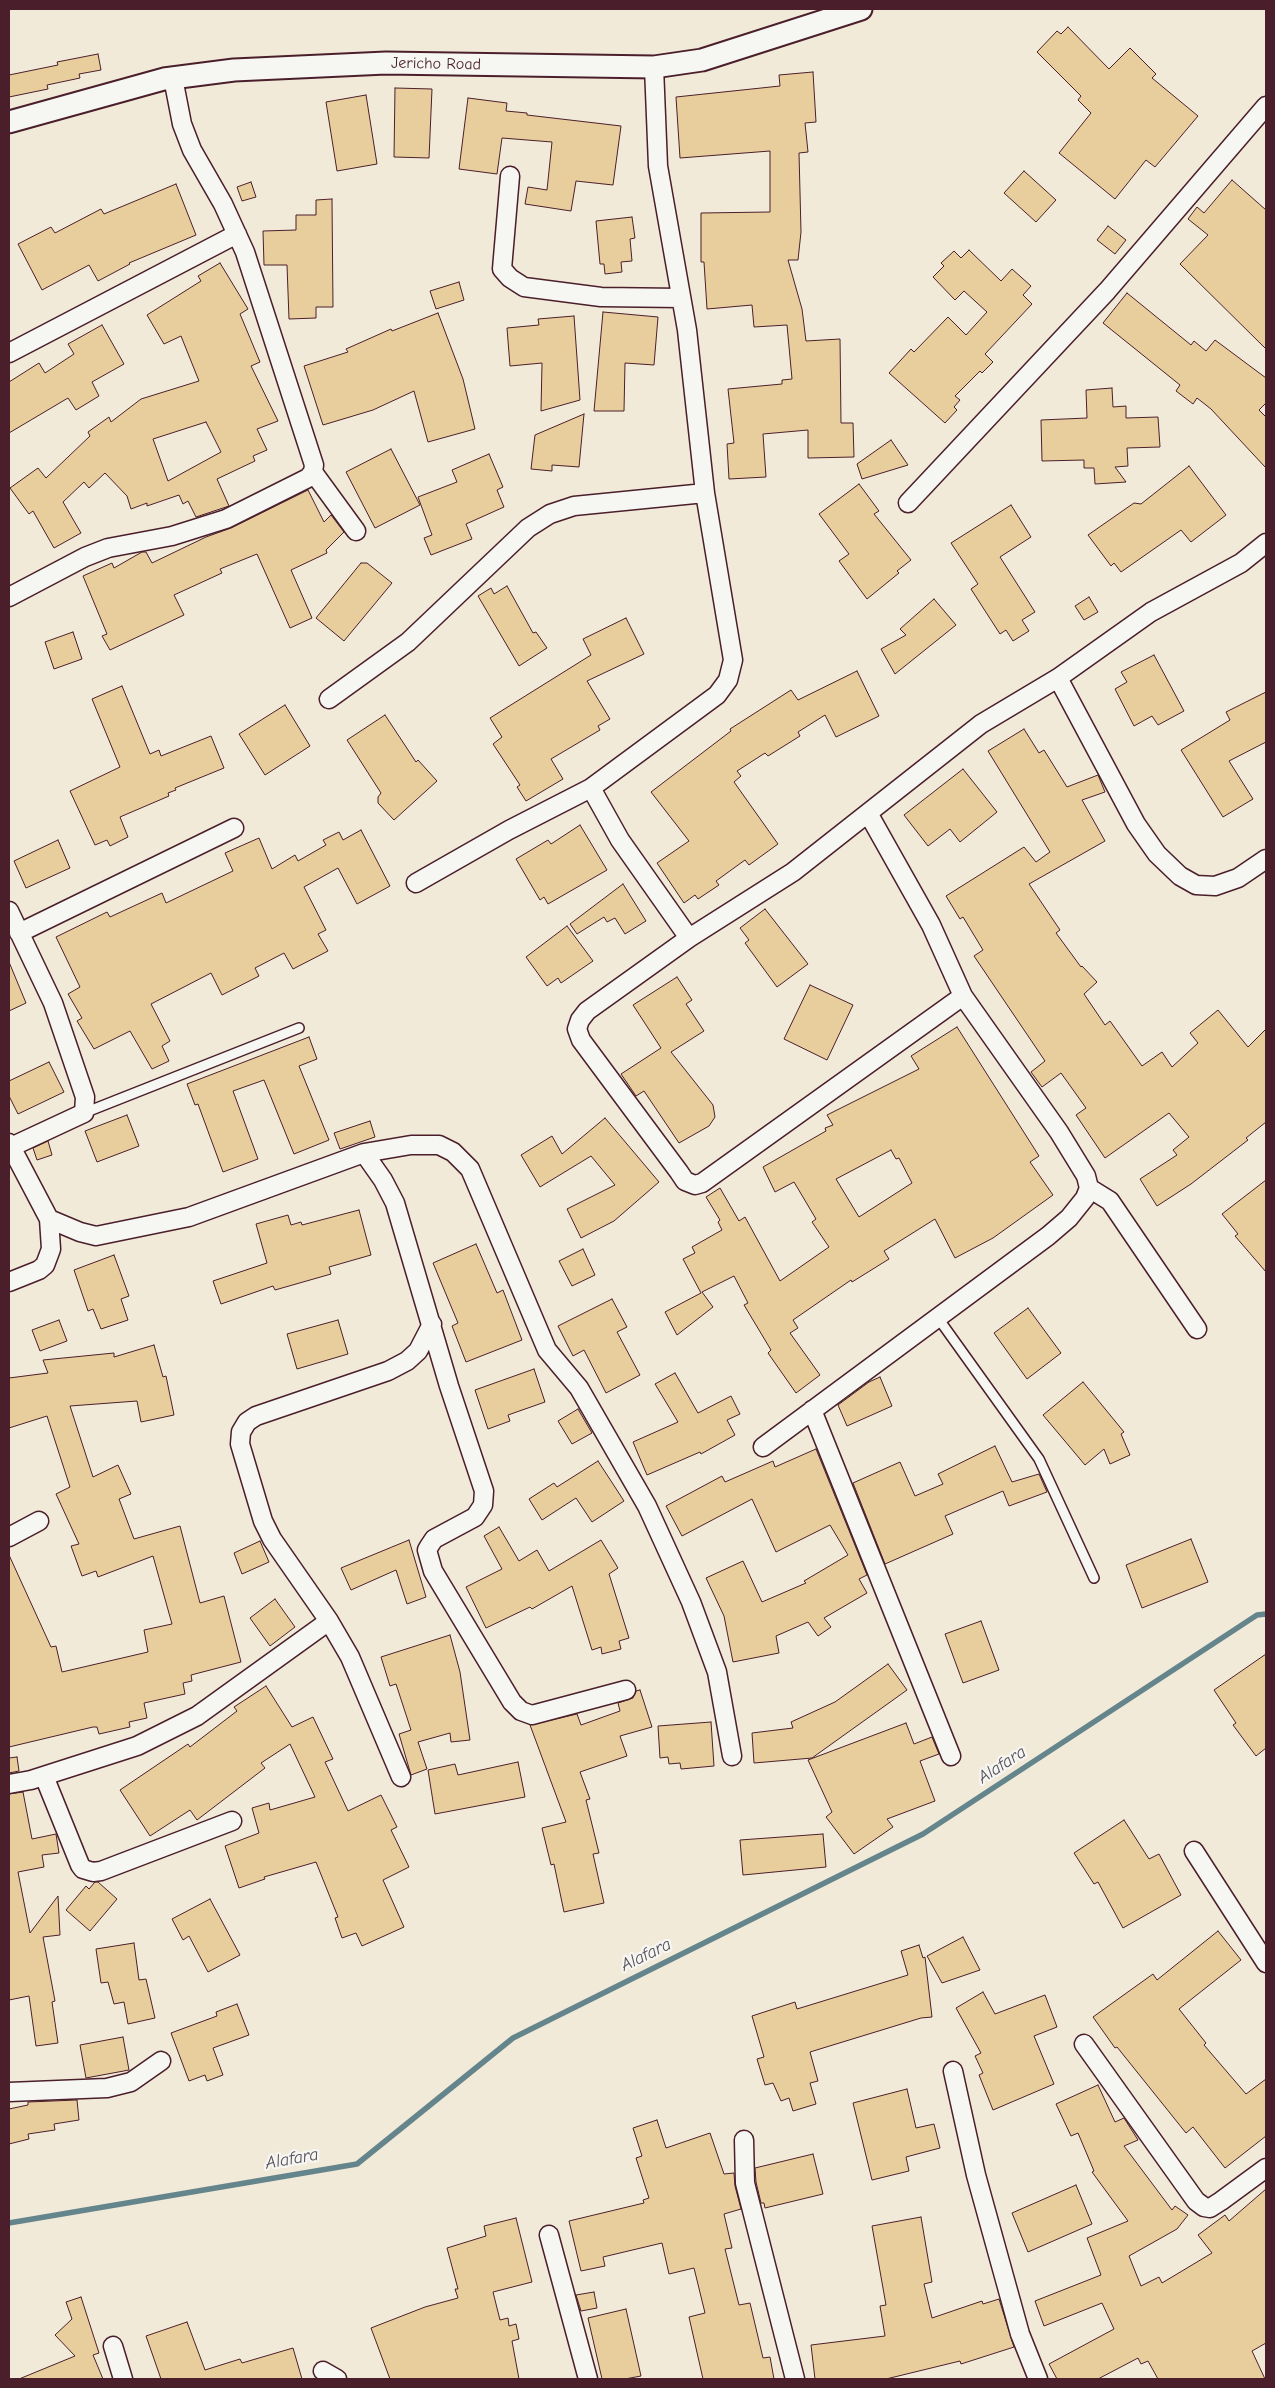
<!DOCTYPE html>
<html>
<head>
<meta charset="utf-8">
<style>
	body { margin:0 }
	#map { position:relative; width:1275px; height:2388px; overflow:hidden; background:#f2ead8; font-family:"Comic Neue",sans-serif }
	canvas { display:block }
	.frame { position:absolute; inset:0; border:10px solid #4a1f2b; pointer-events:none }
</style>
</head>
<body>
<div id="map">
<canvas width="1275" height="2388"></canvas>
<div class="frame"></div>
</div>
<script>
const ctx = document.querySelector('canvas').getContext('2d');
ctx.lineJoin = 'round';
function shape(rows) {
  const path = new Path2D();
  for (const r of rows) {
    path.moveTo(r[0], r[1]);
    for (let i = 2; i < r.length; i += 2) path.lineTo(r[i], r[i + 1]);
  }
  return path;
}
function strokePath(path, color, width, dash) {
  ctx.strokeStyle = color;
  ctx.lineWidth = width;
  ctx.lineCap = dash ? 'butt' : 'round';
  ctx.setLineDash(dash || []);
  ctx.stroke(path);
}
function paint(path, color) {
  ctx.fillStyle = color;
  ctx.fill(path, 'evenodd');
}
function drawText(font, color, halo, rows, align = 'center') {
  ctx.font = font + ' "Comic Neue",sans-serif';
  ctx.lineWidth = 4.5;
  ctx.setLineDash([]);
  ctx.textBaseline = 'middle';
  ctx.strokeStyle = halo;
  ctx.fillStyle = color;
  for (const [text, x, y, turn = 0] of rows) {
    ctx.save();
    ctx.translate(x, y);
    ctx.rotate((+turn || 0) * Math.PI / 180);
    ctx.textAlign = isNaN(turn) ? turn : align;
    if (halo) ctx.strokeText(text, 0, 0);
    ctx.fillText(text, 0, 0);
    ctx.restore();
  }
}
const stream = shape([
	[9,2223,357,2164,513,2038,923,1834,1257,1615,1266,1614]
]);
const building = shape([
	[1068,27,1109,69,1130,48,1156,74,1152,78,1198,116,1155,167,1146,160,1115,199,1059,153,1091,113,1078,100,1081,96,1037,52,1057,31,1061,34,1068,27],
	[98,54,101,70,79,74,80,78,47,85,48,89,9,97,9,75,58,65,57,62,98,54],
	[813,72,816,122,805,123,808,152,799,153,801,232,798,260,788,260,802,309,806,341,840,339,841,423,853,423,854,457,808,458,808,430,763,434,766,477,729,479,727,444,734,443,728,389,782,384,782,380,792,379,787,325,754,327,752,305,707,309,704,262,701,262,701,213,770,212,770,151,680,158,676,97,780,86,779,75,813,72],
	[395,88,432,89,429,158,394,157,395,88],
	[366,95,377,164,337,171,326,102,366,95],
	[468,98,507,103,506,111,527,113,527,115,621,126,613,185,576,181,571,211,525,204,528,187,547,190,552,142,502,138,497,174,459,169,468,98],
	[1024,171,1056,200,1036,222,1004,193,1024,171],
	[1232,180,1266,210,1266,349,1180,264,1208,235,1188,219,1197,207,1204,213,1232,180],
	[251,182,256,197,242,201,237,187,251,182],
	[176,184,196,235,129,263,130,264,98,281,89,265,42,290,18,244,51,227,55,233,101,209,104,214,176,184],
	[332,199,333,307,316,307,316,318,289,319,287,265,264,265,263,231,296,230,296,215,316,215,316,200,332,199],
	[632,217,635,238,630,239,632,261,621,262,622,272,605,274,604,264,600,264,596,221,632,217],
	[1108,226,1126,240,1115,254,1097,240,1108,226],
	[969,250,1001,281,1012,269,1031,286,1023,295,1032,304,985,354,993,362,982,373,980,371,955,396,960,400,954,407,957,410,945,423,889,373,911,349,914,352,948,317,966,335,987,312,964,291,955,300,933,277,944,266,941,263,954,251,961,258,969,250],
	[220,263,248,309,240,314,260,362,251,366,278,421,257,429,267,450,253,456,255,461,217,479,229,506,196,517,188,501,183,504,179,495,147,506,147,503,131,509,127,496,105,473,89,488,84,482,63,502,81,533,54,548,33,511,29,514,10,488,38,468,46,478,90,436,88,432,109,417,111,422,141,399,199,381,181,336,164,344,147,315,201,281,198,276,220,263],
	[206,422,221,452,168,481,153,439,206,422],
	[459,282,464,300,436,309,430,291,459,282],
	[1127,293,1191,345,1194,341,1206,351,1215,340,1266,378,1266,403,1259,410,1266,417,1266,468,1211,409,1197,398,1193,404,1176,391,1180,385,1103,323,1127,293],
	[603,312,658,317,654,365,625,363,624,411,594,411,603,312],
	[438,313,463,379,475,429,428,442,414,391,373,410,323,425,304,366,348,352,346,349,391,329,392,331,438,313],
	[574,316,580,400,541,411,542,363,510,366,507,328,539,325,538,319,574,316],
	[102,325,124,364,92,382,99,396,76,410,68,398,9,433,9,382,39,363,45,373,74,354,68,344,102,325],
	[1112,388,1113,407,1126,406,1126,418,1158,417,1160,447,1127,448,1128,466,1115,467,1126,482,1095,484,1094,468,1084,468,1084,460,1042,461,1041,420,1087,418,1086,390,1112,388],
	[584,414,579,467,552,465,552,471,531,469,535,435,584,414],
	[891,440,908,465,862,479,857,464,891,440],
	[391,449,420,505,375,528,346,472,391,449],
	[489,454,503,487,497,490,504,507,466,524,472,539,431,555,424,538,432,535,418,497,457,482,452,470,489,454],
	[1189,466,1226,515,1191,542,1181,530,1121,572,1114,563,1111,566,1088,535,1134,503,1141,504,1189,466],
	[859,484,879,511,874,514,911,560,897,571,899,573,867,599,839,561,849,554,819,514,859,484],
	[308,490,324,522,331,515,344,532,326,550,327,553,291,570,312,618,290,628,257,554,220,569,222,573,174,595,184,615,110,650,102,636,107,634,83,576,112,563,114,568,142,552,146,552,152,563,206,537,231,528,308,490],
	[1011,505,1031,537,1000,557,1035,612,1022,620,1029,631,1013,641,1006,630,1000,634,971,589,978,584,951,543,1011,505],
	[361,563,367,563,392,583,344,641,316,618,361,563],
	[507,586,533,633,536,632,547,648,519,666,478,596,491,588,494,594,507,586],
	[1089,597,1098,612,1084,620,1075,606,1089,597],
	[934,599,956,625,895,674,881,649,906,635,900,629,934,599],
	[626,618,644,654,587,681,610,719,598,726,600,730,551,759,563,779,526,801,517,787,520,785,493,744,502,737,490,718,591,655,583,639,626,618],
	[73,632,82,659,54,669,45,642,73,632],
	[1154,655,1184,711,1158,725,1152,716,1134,726,1115,689,1127,682,1121,672,1154,655],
	[857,671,879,716,836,737,825,715,798,732,800,736,768,756,765,753,737,771,741,776,734,782,778,844,749,865,745,860,716,881,719,885,698,899,695,895,684,903,657,863,689,841,651,792,731,731,730,729,791,690,798,700,857,671],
	[122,686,150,754,159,750,161,756,211,736,224,768,175,788,176,790,168,793,169,796,120,817,128,837,110,846,107,840,95,845,70,791,120,767,92,699,122,686],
	[1266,692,1266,742,1229,761,1253,799,1223,817,1181,750,1230,720,1226,712,1266,692],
	[285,705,310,746,265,775,239,734,285,705],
	[385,715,416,762,418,760,437,781,394,820,378,803,378,797,381,793,347,740,385,715],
	[1024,729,1039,753,1044,750,1067,787,1098,775,1105,792,1082,800,1105,841,1029,884,1060,930,1056,933,1081,967,1082,966,1097,982,1084,994,1105,1025,1110,1021,1142,1066,1162,1052,1172,1067,1198,1043,1190,1033,1218,1010,1248,1047,1266,1029,1266,1122,1246,1138,1248,1140,1191,1184,1157,1206,1140,1179,1177,1155,1173,1150,1189,1137,1169,1113,1105,1158,1076,1115,1086,1108,1061,1073,1042,1087,1031,1072,1045,1061,974,956,983,950,963,917,960,919,946,896,1024,847,1036,862,1050,852,988,751,1024,729],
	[963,769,997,812,960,842,950,829,928,846,904,815,963,769],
	[580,825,607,870,548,904,544,897,540,900,516,859,548,840,551,844,580,825],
	[361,830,390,886,357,904,338,868,304,887,326,930,318,934,328,951,293,969,284,953,255,968,259,976,222,995,211,973,151,1004,170,1041,162,1046,169,1061,152,1069,130,1031,94,1049,77,1021,82,1018,68,994,80,987,56,937,107,912,110,917,162,893,166,903,233,871,225,853,259,838,272,869,295,855,298,861,326,845,323,840,339,832,343,840,361,830],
	[58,840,70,868,26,888,14,861,58,840],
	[623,884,646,921,625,934,615,918,607,922,604,917,577,934,570,924,623,884],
	[765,909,808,964,777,987,745,943,749,940,740,928,765,909],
	[567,926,593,961,561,983,558,978,547,986,526,957,567,926],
	[9,962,26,1003,9,1011,9,962],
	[677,977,692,1000,686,1004,704,1031,671,1052,713,1105,715,1117,709,1126,679,1143,644,1091,636,1096,621,1074,661,1048,633,1005,677,977],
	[810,985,853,1005,827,1060,784,1039,810,985],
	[957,1027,1039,1156,1030,1162,1053,1195,993,1238,955,1258,935,1219,884,1251,889,1259,852,1282,851,1280,793,1320,798,1328,790,1333,820,1375,796,1393,768,1353,771,1350,744,1305,748,1303,734,1276,702,1292,713,1307,677,1335,665,1312,701,1293,683,1259,695,1253,692,1247,722,1230,718,1222,720,1220,706,1197,720,1188,739,1221,745,1217,780,1281,829,1247,812,1222,816,1219,794,1182,775,1192,763,1167,826,1131,825,1128,833,1125,827,1115,919,1069,911,1056,957,1027],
	[891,1150,896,1159,899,1158,912,1183,859,1217,836,1179,891,1150],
	[309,1037,317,1059,299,1066,329,1140,294,1154,264,1080,233,1091,258,1159,223,1172,198,1104,195,1105,187,1084,309,1037],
	[49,1062,64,1092,18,1114,9,1096,9,1081,49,1062],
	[127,1115,139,1146,97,1162,85,1131,127,1115],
	[605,1118,659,1182,614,1221,581,1238,567,1209,615,1185,591,1156,540,1187,521,1155,552,1136,562,1154,605,1118],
	[370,1121,375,1137,340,1149,334,1133,370,1121],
	[48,1141,52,1155,37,1160,33,1148,48,1141],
	[1266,1180,1266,1272,1235,1236,1238,1234,1222,1214,1266,1180],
	[359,1210,371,1255,329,1267,331,1274,275,1290,273,1286,221,1304,213,1281,267,1263,256,1224,288,1215,291,1225,301,1222,302,1225,359,1210],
	[476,1244,497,1293,503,1290,522,1340,466,1362,452,1326,458,1323,433,1263,476,1244],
	[583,1249,595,1275,572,1286,559,1261,583,1249],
	[114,1255,129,1296,121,1299,128,1320,101,1329,93,1309,88,1311,74,1270,114,1255],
	[612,1299,627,1327,617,1332,640,1375,606,1393,584,1350,573,1356,558,1326,612,1299],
	[1028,1308,1061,1353,1027,1379,994,1333,1028,1308],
	[59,1320,67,1341,40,1351,32,1330,59,1320],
	[338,1320,348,1354,297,1369,287,1334,338,1320],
	[154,1345,163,1377,166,1376,174,1415,141,1422,137,1401,70,1406,93,1477,118,1465,131,1494,119,1499,134,1539,180,1526,200,1603,224,1596,241,1662,191,1675,192,1681,183,1683,185,1694,144,1703,147,1718,129,1722,130,1727,99,1734,97,1727,93,1727,9,1747,9,1555,51,1647,56,1646,62,1672,148,1652,144,1630,172,1624,153,1556,98,1577,96,1571,82,1576,71,1546,79,1544,56,1494,70,1487,47,1416,9,1428,9,1378,48,1373,43,1360,114,1353,114,1357,154,1345],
	[534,1369,545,1402,508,1415,510,1421,488,1429,475,1390,534,1369],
	[675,1373,698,1413,731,1396,740,1414,727,1420,735,1435,701,1454,700,1452,647,1475,633,1442,678,1422,655,1384,675,1373],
	[880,1377,892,1406,847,1426,838,1405,869,1382,880,1377],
	[1083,1382,1124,1432,1121,1434,1130,1455,1110,1464,1104,1449,1085,1465,1043,1415,1083,1382],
	[578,1409,592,1433,572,1444,558,1421,578,1409],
	[995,1446,1012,1482,1039,1474,1047,1492,1009,1506,1003,1491,945,1516,953,1534,885,1564,853,1483,900,1462,915,1496,943,1484,938,1474,995,1446],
	[816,1449,867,1575,859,1579,867,1593,824,1618,831,1627,818,1636,808,1622,776,1636,779,1653,733,1662,724,1616,706,1578,743,1561,762,1602,806,1583,804,1581,848,1555,830,1525,776,1552,752,1499,682,1536,666,1506,722,1476,725,1482,773,1461,775,1467,816,1449],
	[598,1461,624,1501,592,1522,576,1498,542,1520,529,1499,554,1483,557,1487,598,1461],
	[499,1527,519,1561,537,1550,549,1571,601,1540,618,1568,609,1574,629,1638,619,1641,621,1649,602,1654,601,1647,592,1650,572,1586,532,1609,530,1607,486,1628,466,1587,502,1569,484,1536,499,1527],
	[1191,1539,1208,1582,1142,1608,1126,1565,1191,1539],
	[409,1540,426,1597,407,1604,396,1570,351,1590,341,1568,409,1540],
	[260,1541,269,1562,242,1574,234,1553,260,1541],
	[275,1599,295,1627,270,1646,250,1618,275,1599],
	[981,1621,999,1670,963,1683,945,1634,981,1621],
	[450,1635,460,1672,470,1740,451,1742,450,1733,418,1742,427,1769,411,1775,399,1734,411,1730,396,1684,390,1686,381,1657,450,1635],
	[1266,1654,1266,1748,1256,1756,1233,1725,1236,1723,1214,1690,1266,1654],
	[888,1664,907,1690,812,1758,754,1763,752,1733,793,1728,791,1722,835,1702,888,1664],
	[266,1686,292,1727,313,1717,333,1759,325,1762,348,1811,381,1795,397,1827,391,1830,409,1867,383,1880,404,1927,362,1946,356,1933,342,1938,335,1918,338,1917,316,1862,264,1877,265,1879,239,1888,225,1846,259,1833,252,1808,269,1803,270,1810,315,1797,290,1744,261,1763,265,1768,197,1820,190,1810,150,1836,120,1790,188,1744,190,1747,237,1711,234,1707,266,1686],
	[640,1690,652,1727,620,1736,627,1756,580,1772,590,1799,586,1800,599,1853,593,1854,604,1903,564,1912,554,1864,551,1865,542,1828,566,1822,530,1725,577,1714,581,1725,620,1711,618,1703,633,1698,636,1691,640,1690],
	[711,1722,714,1766,681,1769,680,1763,669,1764,668,1757,660,1758,658,1726,711,1722],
	[906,1723,914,1744,932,1737,939,1754,920,1761,935,1801,887,1819,893,1827,854,1854,826,1817,832,1812,808,1760,906,1723],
	[17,1757,19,1771,9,1773,9,1758,17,1757],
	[518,1762,525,1797,435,1814,428,1770,455,1764,458,1775,518,1762],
	[23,1792,32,1839,56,1834,59,1853,42,1855,44,1867,18,1872,30,1933,58,1896,60,1935,43,1937,55,2001,52,2002,58,2043,36,2046,29,1996,9,2000,9,1794,23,1792],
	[1124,1820,1149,1859,1159,1854,1181,1895,1123,1928,1098,1882,1094,1884,1074,1853,1124,1820],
	[823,1834,826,1867,743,1875,740,1840,823,1834],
	[95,1882,98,1882,117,1899,90,1931,66,1910,86,1886,89,1889,95,1882],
	[210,1899,240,1955,208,1972,189,1936,183,1940,172,1919,210,1899],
	[1218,1931,1241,1960,1179,2009,1206,2043,1204,2045,1246,2094,1266,2079,1266,2136,1225,2168,1193,2127,1186,2133,1117,2047,1115,2048,1093,2017,1153,1974,1157,1980,1218,1931],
	[963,1937,980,1970,942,1983,927,1956,963,1937],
	[134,1943,139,1980,146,1979,155,2018,128,2024,124,2002,114,2004,108,1982,101,1983,96,1949,134,1943],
	[919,1945,923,1958,925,1957,932,2017,921,2018,810,2052,818,2081,810,2083,816,2104,793,2111,789,2098,781,2101,773,2083,765,2085,757,2059,764,2057,752,2016,795,2002,797,2009,908,1975,901,1951,919,1945],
	[983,1992,995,2014,1045,1995,1057,2027,1034,2036,1054,2084,993,2110,979,2075,983,2073,975,2056,981,2053,956,2008,983,1992],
	[237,2004,249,2035,213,2048,223,2075,207,2081,205,2075,189,2081,171,2033,217,2016,216,2012,237,2004],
	[123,2037,129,2070,86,2078,80,2045,123,2037],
	[1098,2085,1115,2122,1124,2118,1138,2140,1124,2146,1172,2210,1175,2206,1188,2215,1177,2229,1129,2256,1141,2286,1159,2277,1162,2283,1212,2253,1198,2235,1225,2215,1229,2221,1266,2189,1266,2343,1252,2351,1265,2379,1158,2379,1148,2361,1141,2364,1138,2358,1098,2379,1057,2379,1049,2364,1114,2329,1102,2303,1044,2326,1035,2301,1101,2275,1087,2238,1128,2221,1092,2172,1094,2171,1078,2133,1071,2136,1056,2104,1098,2085],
	[907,2089,916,2128,934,2124,940,2148,906,2157,909,2171,872,2180,853,2103,907,2089],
	[77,2100,79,2120,54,2124,55,2130,28,2134,29,2139,9,2144,9,2109,28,2105,28,2102,77,2100],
	[657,2120,666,2148,710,2133,724,2174,734,2173,735,2186,741,2209,724,2214,732,2248,725,2249,739,2305,750,2303,763,2358,770,2357,774,2379,703,2379,689,2317,705,2313,694,2268,669,2274,662,2243,603,2257,605,2266,581,2271,569,2221,644,2203,643,2200,649,2198,636,2158,642,2156,633,2128,657,2120],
	[813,2154,823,2194,765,2208,764,2203,761,2203,756,2182,755,2168,813,2154],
	[1076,2185,1092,2224,1028,2252,1012,2213,1076,2185],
	[921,2217,932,2282,924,2284,932,2318,982,2301,983,2304,999,2299,1014,2347,961,2364,960,2361,886,2379,815,2379,811,2345,885,2336,880,2306,886,2305,872,2226,921,2217],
	[516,2218,532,2282,493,2292,500,2320,508,2318,509,2326,516,2324,519,2339,512,2341,519,2379,390,2379,371,2328,425,2307,458,2298,455,2289,458,2289,447,2248,486,2236,484,2226,516,2218],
	[594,2292,597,2308,581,2311,576,2295,594,2292],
	[81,2297,99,2353,93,2355,103,2379,19,2379,75,2356,55,2335,72,2319,66,2302,81,2297],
	[626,2309,641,2376,625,2379,602,2379,588,2318,626,2309],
	[187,2322,205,2370,240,2359,242,2363,293,2348,302,2379,161,2379,146,2336,187,2322]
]);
const service = shape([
	[84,1113,299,1028],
	[938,1318,1039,1459,1094,1578]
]);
const minor = shape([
	[510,176,502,269,510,278,524,287,601,297,681,298],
	[9,353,237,234],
	[313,472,356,531],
	[908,503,1107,291,1266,106],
	[9,597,85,557,108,548,172,536,226,519,308,478,313,472,314,465,245,252,223,204,192,150,182,124,173,78],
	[1058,678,1136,824,1157,854,1180,876,1196,885,1215,886,1238,878,1266,859],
	[329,699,408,642,528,528,550,514,574,506,705,493],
	[591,788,620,840,689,938],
	[416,883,509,830,591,788,717,695,728,680,733,660,705,493,687,330,658,166,654,67],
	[9,911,53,1003,85,1097,84,1113,11,1147],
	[19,933,234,828],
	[963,996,702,1183,695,1185,685,1181,679,1172,581,1040,577,1029,580,1020,587,1011,689,938,793,872,981,724,1058,678,1151,612,1241,563,1266,543],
	[9,1143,49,1219,51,1249,45,1265,39,1270,9,1282],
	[364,1153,383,1180,395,1203,449,1386,484,1491,483,1505,475,1517,434,1539,430,1545,427,1550,433,1571,512,1702,521,1711,532,1715,626,1690],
	[1089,1188,1110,1201,1197,1329],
	[49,1219,80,1232,96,1236,189,1217,364,1153,411,1145,439,1145,453,1152,470,1169,547,1350,579,1388,647,1506,691,1602,717,1672,732,1756],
	[812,1410,951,1756],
	[763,1447,1048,1236,1069,1218,1085,1198,1089,1188,1086,1176,1059,1132,963,996,931,925,868,813],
	[9,1537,39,1521],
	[44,1776,80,1865,83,1869,93,1872,101,1871,232,1821],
	[401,1777,350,1657,329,1621,272,1539,263,1521,240,1444,241,1432,247,1422,256,1416,388,1371,407,1361,418,1351,432,1324],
	[9,1784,31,1780,137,1746,197,1716,329,1621],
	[1194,1851,1266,1963],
	[1084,2044,1196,2201,1204,2207,1210,2208,1221,2201,1266,2168],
	[953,2071,976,2175,1020,2334,1038,2379],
	[9,2092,107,2088,131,2082,161,2061],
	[744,2140,745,2183,795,2379],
	[549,2235,588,2379],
	[113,2346,123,2379],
	[323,2371,337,2379]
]);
const tertiary = shape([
	[9,122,164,79,234,70,386,63,654,67,702,60,861,9]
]);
const streetNames = [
	["Jericho Road",436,64,1]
];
const waterNames = [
	["Alafara",1002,1765,-33],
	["Alafara",646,1955,-26],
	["Alafara",292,2159,-10]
];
strokePath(stream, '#65858c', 5.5);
paint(building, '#e9ce9d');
strokePath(building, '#4a1f2b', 1);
strokePath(service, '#4a1f2b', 12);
strokePath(minor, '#4a1f2b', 21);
strokePath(tertiary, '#4a1f2b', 25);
strokePath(service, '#f6f6f2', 9);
strokePath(minor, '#f6f6f2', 18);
strokePath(tertiary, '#f6f6f2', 21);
drawText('16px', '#4a1f2b', '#f6f6f2', streetNames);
drawText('italic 18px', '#58525c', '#f6f6f2', waterNames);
</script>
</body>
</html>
